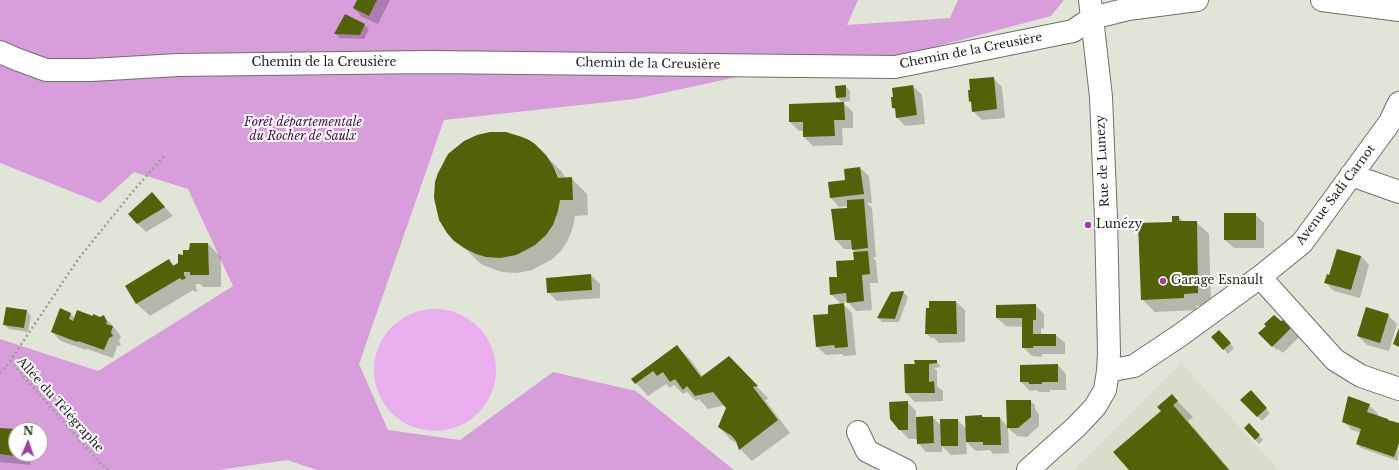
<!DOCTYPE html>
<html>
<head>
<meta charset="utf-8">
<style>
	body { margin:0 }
	#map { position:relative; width:1399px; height:470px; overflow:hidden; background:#e1e5d8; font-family:"Libre Baskerville",serif }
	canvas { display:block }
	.north { position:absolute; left:8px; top:422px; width:40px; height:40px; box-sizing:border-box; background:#fff; border:1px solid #a5a5a3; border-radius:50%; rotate:2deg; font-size:11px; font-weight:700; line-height:16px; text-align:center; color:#1d1f1a }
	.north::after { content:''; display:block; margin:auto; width:14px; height:18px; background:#9d3da6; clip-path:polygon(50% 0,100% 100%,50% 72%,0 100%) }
</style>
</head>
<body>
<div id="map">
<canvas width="1399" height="470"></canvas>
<div class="north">N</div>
</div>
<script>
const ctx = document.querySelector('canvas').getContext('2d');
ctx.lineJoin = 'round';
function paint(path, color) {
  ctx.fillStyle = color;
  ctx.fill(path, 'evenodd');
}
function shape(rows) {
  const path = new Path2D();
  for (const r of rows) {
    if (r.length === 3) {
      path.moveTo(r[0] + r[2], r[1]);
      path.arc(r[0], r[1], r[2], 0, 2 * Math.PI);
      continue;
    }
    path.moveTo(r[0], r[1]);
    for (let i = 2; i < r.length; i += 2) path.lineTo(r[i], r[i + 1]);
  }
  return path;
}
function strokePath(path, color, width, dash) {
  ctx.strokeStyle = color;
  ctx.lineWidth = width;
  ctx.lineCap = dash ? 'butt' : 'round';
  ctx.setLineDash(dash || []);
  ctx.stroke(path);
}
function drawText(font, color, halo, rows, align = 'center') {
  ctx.font = font + ' "Libre Baskerville",serif';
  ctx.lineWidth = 4;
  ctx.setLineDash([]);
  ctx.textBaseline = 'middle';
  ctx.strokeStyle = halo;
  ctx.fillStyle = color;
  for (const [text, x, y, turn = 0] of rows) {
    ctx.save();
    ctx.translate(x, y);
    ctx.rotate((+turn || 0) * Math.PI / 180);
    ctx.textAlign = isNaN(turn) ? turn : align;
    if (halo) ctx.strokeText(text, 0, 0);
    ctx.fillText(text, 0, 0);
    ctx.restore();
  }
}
const built = shape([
	[1181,363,1279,470,1074,470]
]);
const forest = shape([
	[0,0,858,0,847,25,950,18,958,0,1064,0,1051,16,893,58,830,57,635,99,444,120,359,364,388,430,460,440,553,372,636,391,734,470,317,470,287,460,219,470,0,470,0,339,98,371,233,286,188,189,134,172,100,203,0,163],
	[16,430,40,430,40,454,16,454]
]);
const water = shape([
	[435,370,61]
]);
const shadow = shape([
	[358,0,390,0,378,24,362,17,354,8],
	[364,24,369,29,364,39,340,38,336,34],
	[993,78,1002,87,1005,118,982,120,973,111,972,104,970,101],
	[845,86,850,91,850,101,842,102,853,112,853,128,842,128,843,145,813,146,804,137,804,131,799,131,790,122,843,103,837,98],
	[913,86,922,95,925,124,905,126,897,117,896,110,893,108],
	[535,145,562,172,566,179,571,178,587,194,588,215,575,216,573,227,568,240,561,251,551,260,532,270,517,273,502,272,493,269,481,264,448,232],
	[860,168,869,176,872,203,867,203,872,208,876,257,873,257,876,261,878,283,870,283,872,310,856,311,848,302,840,303,831,294,839,278,855,261,856,253,853,249,844,249,836,240,848,209,848,206,839,207,831,198,829,183,846,181],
	[160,202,173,216,146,232,137,223],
	[1255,214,1264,223,1264,248,1234,248,1225,240],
	[1179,217,1184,222,1196,222,1209,234,1211,305,1196,306,1196,310,1155,312,1142,299],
	[191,244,208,244,221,257,221,287,204,287,200,284,196,284,196,289,198,291,195,292,193,290,150,316,137,304,127,287,169,261,175,266,179,264,184,256,190,251],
	[1361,256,1369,265,1360,298,1334,291,1325,282,1330,276],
	[591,275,600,284,600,298,557,301,548,292],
	[892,293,904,293,908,297,899,322,882,322,878,318],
	[956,302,965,310,965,342,939,343,933,337,933,338,931,338,926,333],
	[844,305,852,313,856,355,844,356,842,354,826,355,817,347,829,315],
	[1035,305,1044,314,1044,329,1041,328,1041,335,1056,335,1065,343,1065,354,1042,354,1042,357,1032,356,1023,347,1023,327,1006,326,997,318],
	[27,311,31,316,28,332,9,329,4,324],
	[71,314,75,318,100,318,104,317,112,325,121,336,119,341,121,345,117,346,113,358,87,349,86,350,61,341,52,332],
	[1388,315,1397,324,1389,351,1367,345,1358,336],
	[1283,321,1299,337,1283,353,1278,349,1277,350,1259,333],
	[1223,335,1234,348,1228,354,1213,337],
	[677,347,690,359,703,377,728,357,769,399,765,400,790,433,752,461,740,449,738,444,731,440,719,427,727,408,725,405,708,409,699,399,696,401,687,392,683,394,674,385,670,388,666,384,648,396,636,383],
	[936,361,941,367,934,368,937,370,937,386,943,391,943,401,915,402,906,393,916,365],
	[1058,365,1066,374,1066,390,1050,390,1050,392,1039,392,1037,390,1030,391,1021,382],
	[1172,396,1193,417,1188,421,1230,470,1130,470],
	[1255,396,1270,413,1262,421,1242,400],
	[1030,401,1035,405,1035,409,1039,414,1039,426,1027,437,1017,436,1008,428,1009,453,993,454,990,450,976,451,966,442,967,454,951,455,942,446,942,452,926,452,918,443,917,439,909,439,900,430,907,402,916,411,916,418,932,417,942,426,957,420,967,429,966,417,982,416,984,418,1000,418,1008,427],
	[1369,405,1378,414,1377,417,1399,424,1398,461,1361,448,1357,444,1361,433,1352,430,1343,421],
	[1245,428,1253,429,1263,440,1259,444],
	[0,429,16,430,16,454,31,454,30,465,0,462]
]);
const building = shape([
	[357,0,377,0,369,16,353,8],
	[345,14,365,24,360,35,334,34],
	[994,77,997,109,972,112,971,101,969,102,968,90,970,90,969,79],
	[846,85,846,97,836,98,835,86],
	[913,85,917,115,896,118,895,108,892,108,891,97,893,97,892,88],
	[844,102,845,120,834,120,835,136,803,137,803,122,789,122,789,104],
	[490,132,506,132,522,137,529,140,535,144,546,155,553,166,558,178,572,177,573,200,560,200,558,211,553,225,546,235,535,245,524,251,516,255,500,258,486,257,476,254,464,248,454,241,447,233,439,220,434,198,435,182,438,173,448,154,464,141,477,135],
	[860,167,864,194,830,198,828,182,845,180,844,169],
	[152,192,165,207,137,224,128,214],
	[864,199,868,248,852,250,851,240,835,240,831,209,847,208,847,200],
	[1224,213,1256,213,1256,240,1224,240],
	[1172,216,1179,216,1179,221,1197,221,1198,293,1184,294,1184,298,1141,300,1138,223,1172,222],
	[190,243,208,243,209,275,190,275,190,272,184,272,184,275,186,278,182,280,180,278,136,304,125,286,169,259,173,266,178,263,178,254,183,255,183,250,189,250],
	[1337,249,1361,256,1351,290,1324,283,1327,274,1329,275],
	[868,251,870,274,862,275,864,301,847,303,846,293,830,295,829,277,837,277,836,261,854,260,853,252],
	[591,274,592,290,547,293,546,278],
	[904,291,895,319,877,318,891,292],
	[929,301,956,301,957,334,925,334,926,308,929,308],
	[844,303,848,347,835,348,834,345,816,347,813,315,828,314,828,305],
	[1036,304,1036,320,1033,320,1033,334,1056,334,1056,346,1033,346,1033,348,1022,348,1022,318,996,318,996,305],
	[6,307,27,310,24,328,3,325],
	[1366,307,1389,314,1380,343,1357,336],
	[60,308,71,313,69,319,73,321,77,310,93,316,93,314,100,317,104,315,107,322,106,324,113,326,111,332,113,336,109,338,104,350,78,341,77,342,51,332],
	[1274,315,1281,321,1283,320,1291,328,1272,347,1258,333,1266,326,1264,324],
	[1399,328,1399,347,1393,344],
	[1219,330,1231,343,1223,350,1211,337],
	[677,345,701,377,729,356,758,386,753,387,778,420,739,450,736,441,732,436,718,427,726,408,713,392,695,396,687,386,683,390,675,379,670,382,663,372,657,376,653,371,635,384,631,379],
	[914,360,937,360,937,363,929,364,929,382,934,381,935,393,905,393,904,364,915,364],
	[1058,364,1058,382,1042,382,1042,384,1029,384,1029,382,1020,382,1020,365],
	[1251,390,1267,408,1257,417,1240,400],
	[1172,394,1178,401,1173,405,1229,470,1129,470,1113,452,1161,411,1157,407],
	[1348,396,1370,404,1367,412,1388,419,1388,420,1399,423,1399,443,1394,457,1356,444,1361,429,1342,422],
	[1006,400,1031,400,1031,417,1018,428,1007,428],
	[908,401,908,430,899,430,890,419,889,402],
	[982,415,982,417,1000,417,1001,445,983,445,983,442,966,442,965,416],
	[933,416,934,443,917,444,916,417],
	[940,419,958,419,958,446,941,446],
	[1249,423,1260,435,1255,440,1244,428],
	[0,428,16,429,16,454,22,454,22,457,0,454]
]);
const path = shape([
	[10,361,99,462,108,470],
	[0,373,6,367,79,258,134,190,165,155]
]);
const minor = shape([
	[1322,0,1399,10],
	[0,52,16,59,46,70,91,70,178,65,429,62,895,67,1073,31,1092,18,1128,9,1197,0],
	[1351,175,1399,192],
	[1260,277,1335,360,1361,376,1399,389],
	[1108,371,1134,366,1179,336,1260,277,1302,243,1390,122,1399,103],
	[858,432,867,451,905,470],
	[1028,470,1076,427,1095,407,1105,390,1108,371,1109,353,1106,218,1101,97,1090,0]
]);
const markers = [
	[1088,225,4,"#9d3da6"],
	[1163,281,4,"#9d3da6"]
];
const streetNames = [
	["Chemin de la Creusière",971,51,-11],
	["Chemin de la Creusière",324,63],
	["Chemin de la Creusière",648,64,1],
	["Rue de Lunezy",1103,161,-93],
	["Avenue Sadi Carnot",1336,195,-53],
	["Allée du Télégraphe",60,405,48]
];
const parkNames = [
	["Forêt départementale",303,123],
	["du Rocher de Saulx",303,137]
];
const poiNames = [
	["Lunézy",1096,225],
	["Garage Esnault",1171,281]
];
paint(built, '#d8dec9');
paint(forest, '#d89edc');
paint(water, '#eaafee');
paint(shadow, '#0003');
paint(building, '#526208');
strokePath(minor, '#6d7165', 24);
strokePath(path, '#9b9e94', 2.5, [2, 3]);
strokePath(minor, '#fff', 22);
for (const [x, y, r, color] of markers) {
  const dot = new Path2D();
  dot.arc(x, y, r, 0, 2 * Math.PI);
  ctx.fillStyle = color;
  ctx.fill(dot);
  strokePath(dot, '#fff', 1.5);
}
drawText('12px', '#1d1f1a', '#fff', streetNames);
drawText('italic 12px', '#4b0152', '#fff', parkNames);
drawText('12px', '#1d1f1a', '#fff', poiNames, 'left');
</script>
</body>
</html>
